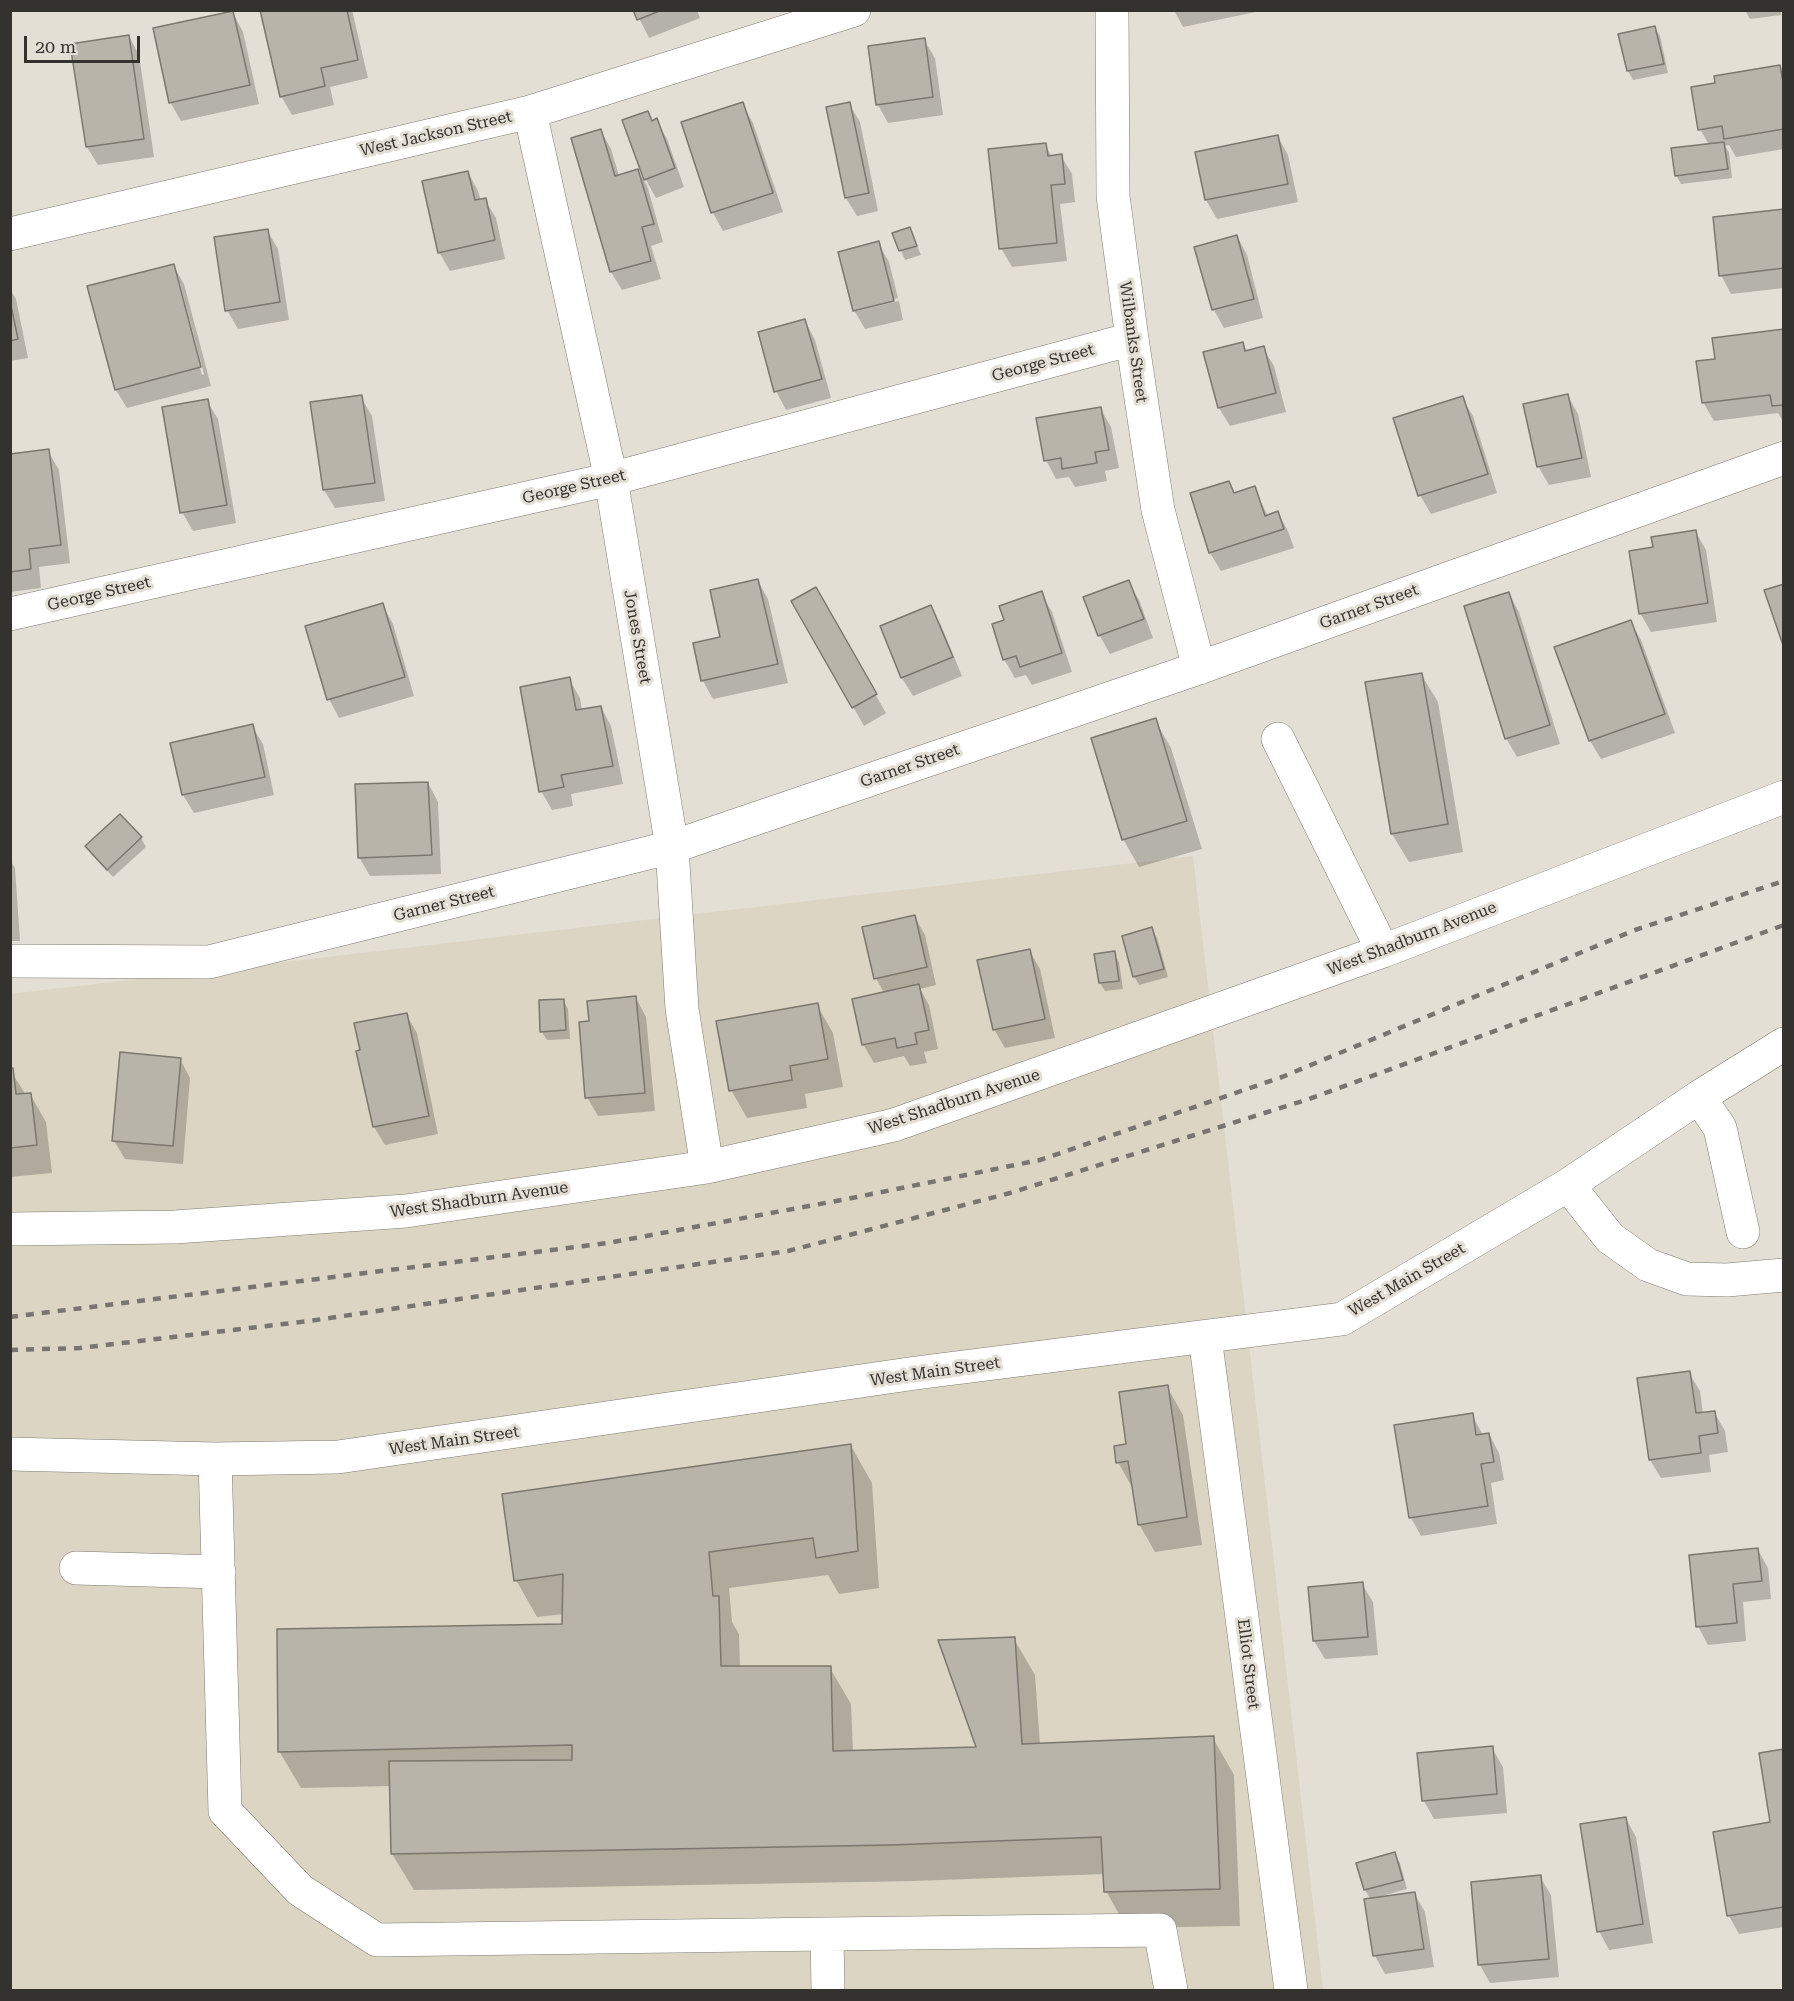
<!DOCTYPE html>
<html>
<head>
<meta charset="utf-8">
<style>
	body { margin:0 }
	#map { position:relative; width:1794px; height:2001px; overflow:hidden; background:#e3dfd5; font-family:"Roboto Serif",serif }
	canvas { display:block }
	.frame { position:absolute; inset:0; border:12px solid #34322f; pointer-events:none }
	.scale { position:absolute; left:24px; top:36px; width:116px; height:27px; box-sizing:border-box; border:3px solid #34322f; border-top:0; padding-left:8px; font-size:18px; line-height:21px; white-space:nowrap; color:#34322f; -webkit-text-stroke:4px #e3dfd5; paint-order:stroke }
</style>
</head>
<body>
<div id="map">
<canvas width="1794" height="2001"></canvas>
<div class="frame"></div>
<div class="scale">20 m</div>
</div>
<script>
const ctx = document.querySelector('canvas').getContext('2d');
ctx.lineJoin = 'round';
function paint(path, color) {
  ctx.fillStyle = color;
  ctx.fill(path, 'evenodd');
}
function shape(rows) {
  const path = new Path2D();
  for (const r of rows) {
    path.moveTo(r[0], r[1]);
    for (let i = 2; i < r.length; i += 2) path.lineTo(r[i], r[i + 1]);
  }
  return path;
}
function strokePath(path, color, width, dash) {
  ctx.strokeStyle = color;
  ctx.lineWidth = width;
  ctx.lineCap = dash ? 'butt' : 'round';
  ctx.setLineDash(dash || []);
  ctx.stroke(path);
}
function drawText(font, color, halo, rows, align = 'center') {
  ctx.font = font + ' "Roboto Serif",serif';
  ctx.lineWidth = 6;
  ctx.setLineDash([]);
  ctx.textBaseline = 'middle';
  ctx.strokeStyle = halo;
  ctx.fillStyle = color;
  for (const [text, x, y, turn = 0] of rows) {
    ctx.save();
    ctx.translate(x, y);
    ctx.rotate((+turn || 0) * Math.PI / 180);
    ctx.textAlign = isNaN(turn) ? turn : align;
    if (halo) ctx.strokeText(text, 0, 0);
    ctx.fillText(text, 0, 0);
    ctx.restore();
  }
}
const built = shape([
	[1193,856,1323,1990,11,1990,10,994]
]);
const shadow = shape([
	[262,10,352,10,368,78,330,87,334,105,292,115,281,96],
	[635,10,697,10,700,18,649,38],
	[1174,10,1256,10,1256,12,1183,27],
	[1745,10,1781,10,1781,15,1750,19],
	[233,13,243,32,259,104,181,121,170,102],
	[1655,28,1660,36,1668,73,1633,80,1628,71,1620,35],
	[129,36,139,55,154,157,98,165,87,147],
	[924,40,935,58,943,115,888,123,878,105,869,48],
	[1779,67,1784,74,1784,149,1736,157,1729,145,1725,146,1729,152,1732,178,1681,184,1676,175,1709,145,1700,129,1717,84],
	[742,104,753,123,783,212,723,231,713,213,683,123],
	[849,104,860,122,878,211,857,216,846,198],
	[656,120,667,139,684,187,656,198,647,182,624,121,652,122],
	[601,131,611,149,619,176,637,171,647,185,663,242,651,246,661,279,622,290,611,272,573,139],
	[1278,137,1288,155,1298,202,1217,219,1206,200,1197,153],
	[1045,144,1052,157,1061,156,1072,174,1075,202,1060,204,1067,261,1012,267,1001,248],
	[468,172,478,191,481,201,485,200,496,218,505,259,450,271,439,252],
	[1784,211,1784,288,1731,294,1721,275],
	[910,229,921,255,905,260,894,234],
	[267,230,278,249,289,320,238,329,227,310],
	[1237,236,1247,255,1263,318,1224,328,1214,310,1196,248],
	[878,243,889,262,898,298,857,308,857,311,899,301,903,320,865,329,854,310],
	[173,265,184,284,211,386,127,408,116,390],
	[177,283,180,283,204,374,202,375],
	[10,289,16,299,28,358,10,361],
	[805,321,815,340,831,398,786,410,776,391],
	[1784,330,1784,423,1778,413,1714,421,1703,402,1716,360],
	[1243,343,1247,352,1263,348,1274,366,1286,412,1230,426,1219,408],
	[1568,396,1578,414,1591,477,1549,485,1538,466],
	[361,397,372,416,385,501,335,508,324,490],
	[1462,398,1473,416,1497,493,1431,514,1420,495],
	[207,401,218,419,236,523,193,531,182,512],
	[1100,408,1111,427,1119,468,1105,471,1107,481,1075,487,1069,477,1056,479,1046,460],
	[48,451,59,470,70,563,39,567,41,588,10,592,10,456],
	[1229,482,1235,494,1254,488,1268,516,1278,513,1288,531,1294,548,1221,571,1210,553,1191,494],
	[1695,531,1706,550,1717,622,1651,632,1640,613,1655,549],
	[758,581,768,599,788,683,713,699,703,681,695,644,722,638],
	[1128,582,1139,600,1153,638,1110,654,1100,636,1085,598],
	[815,589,886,713,864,726,793,601],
	[1041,593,1052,612,1072,672,1032,685,1026,675,1015,678,1004,659,1006,621],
	[1509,594,1519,612,1560,744,1517,757,1506,738],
	[382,605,393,624,414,696,339,718,329,699],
	[931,607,941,625,962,676,913,696,902,678,882,627],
	[1630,621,1641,640,1675,733,1601,759,1590,741],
	[1421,674,1438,702,1463,852,1409,862,1392,834],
	[569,679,580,698,582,711,601,707,611,726,623,784,571,794,573,806,552,810,541,791],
	[1155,720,1171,748,1202,849,1139,867,1123,839],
	[252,726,263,744,274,795,194,813,183,795,172,744],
	[428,783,438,802,441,874,370,876,359,857],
	[120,816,141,838,146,847,113,877,92,855,87,846],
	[10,860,15,868,20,941,10,941],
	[914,916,925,935,936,985,920,989,929,1005,938,1049,924,1052,927,1063,910,1066,904,1056,874,1063,863,1044,884,993,876,978],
	[1152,929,1157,938,1168,977,1139,985,1134,976],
	[1029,950,1040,969,1055,1038,1005,1048,994,1029],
	[1114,953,1119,962,1123,989,1105,991,1100,983],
	[636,998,646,1017,655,1111,598,1116,587,1097,591,1022],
	[563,1000,568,1009,570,1039,547,1040,542,1032],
	[817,1005,833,1033,843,1087,805,1094,807,1108,747,1118,731,1090],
	[406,1014,417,1033,438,1134,385,1145,374,1127,358,1052],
	[180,1059,190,1078,183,1164,125,1159,114,1141],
	[10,1070,26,1095,30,1094,46,1122,52,1173,10,1177],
	[1689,1373,1700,1391,1703,1414,1714,1412,1725,1431,1728,1452,1709,1455,1711,1472,1661,1478,1650,1460],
	[1167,1387,1183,1415,1202,1545,1155,1552,1139,1524,1134,1491,1118,1462],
	[1472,1415,1483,1435,1489,1434,1499,1453,1504,1480,1491,1483,1497,1524,1421,1536,1411,1518],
	[851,1446,872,1483,879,1588,839,1594,828,1575,729,1588,732,1622,739,1634,740,1668,830,1668,851,1704,853,1752,978,1748,1014,1639,1035,1675,1040,1745,1213,1738,1234,1775,1240,1926,1127,1928,1106,1891,1105,1874,913,1881,414,1890,392,1854,391,1786,301,1788,279,1751,563,1625,564,1614,537,1617,516,1580],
	[1758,1550,1768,1568,1771,1599,1743,1602,1746,1641,1708,1645,1698,1626],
	[1362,1584,1373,1602,1378,1655,1325,1659,1314,1641],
	[1492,1748,1503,1767,1507,1813,1434,1819,1424,1801],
	[1784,1751,1784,1927,1739,1934,1729,1916,1771,1823],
	[1626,1819,1636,1837,1653,1943,1609,1950,1599,1931],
	[1395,1854,1400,1863,1407,1889,1378,1897,1378,1899,1414,1893,1425,1912,1434,1967,1385,1974,1375,1956,1366,1901,1371,1900,1365,1890,1358,1864],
	[1540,1877,1551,1895,1559,1977,1490,1983,1480,1965]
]);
const building = shape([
	[260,10,347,10,358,60,321,68,325,86,280,97,260,10],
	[633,10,662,10,637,20,633,10],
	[233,11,250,85,169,103,153,28,233,11],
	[1655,26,1664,64,1627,71,1618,34,1655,26],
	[129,35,144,139,86,147,70,44,129,35],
	[925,38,933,97,876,105,868,46,925,38],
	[1780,65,1784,87,1784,129,1724,139,1722,126,1698,130,1691,87,1715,83,1714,76,1780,65],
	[743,102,773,193,711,213,681,122,743,102],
	[850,102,869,193,845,198,826,107,850,102],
	[648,111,652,121,657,118,675,168,644,180,622,120,648,111],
	[601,129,615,176,638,169,654,224,642,227,651,261,610,272,571,138,601,129],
	[1278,135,1288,184,1205,200,1195,152,1278,135],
	[1724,142,1728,169,1675,176,1671,148,1724,142],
	[1046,143,1048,156,1062,154,1065,184,1051,185,1057,243,999,249,988,149,1046,143],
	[468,171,475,200,486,198,495,240,438,253,422,181,468,171],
	[1784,209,1784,268,1719,276,1713,217,1784,209],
	[910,227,917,246,899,251,892,233,910,227],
	[268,229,280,302,225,311,214,237,268,229],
	[1237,235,1254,299,1212,310,1194,247,1237,235],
	[879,241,894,301,853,311,838,252,879,241],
	[174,264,201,367,115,390,87,286,174,264],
	[10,301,18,339,10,341,10,301],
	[805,319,822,379,774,392,758,332,805,319],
	[1784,329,1784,405,1772,406,1770,395,1702,403,1696,361,1715,359,1712,338,1784,329],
	[1243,342,1245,351,1264,346,1276,393,1218,408,1203,352,1243,342],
	[1568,394,1582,458,1537,467,1523,404,1568,394],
	[362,395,375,483,323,490,310,402,362,395],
	[1463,396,1488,474,1418,496,1393,418,1463,396],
	[208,399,227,505,180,513,162,407,208,399],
	[1101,407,1109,450,1095,452,1097,463,1062,469,1061,458,1044,461,1036,418,1101,407],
	[49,449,61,545,29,549,31,569,10,572,10,454,49,449],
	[1229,481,1234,493,1255,486,1265,516,1278,511,1284,529,1209,553,1190,493,1229,481],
	[1696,530,1708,603,1639,614,1629,551,1653,547,1651,537,1696,530],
	[758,579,778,664,701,681,693,643,720,637,710,590,758,579],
	[1129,580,1144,619,1098,636,1083,597,1129,580],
	[1784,584,1784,648,1764,590,1784,584],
	[816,587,877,694,852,708,791,601,816,587],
	[1042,591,1062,653,1020,667,1016,656,1003,660,992,624,1004,620,999,606,1042,591],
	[1509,592,1550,725,1505,739,1464,606,1509,592],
	[383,603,405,677,327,700,305,626,383,603],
	[931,605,953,657,901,678,880,626,931,605],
	[1631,620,1665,714,1589,741,1554,647,1631,620],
	[1422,673,1448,824,1391,834,1365,682,1422,673],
	[570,677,576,710,601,706,613,766,561,775,564,787,539,792,520,687,570,677],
	[1156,718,1187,821,1122,840,1091,738,1156,718],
	[253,724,265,777,182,795,170,743,253,724],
	[428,782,432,855,358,858,355,784,428,782],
	[120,814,142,837,107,870,85,846,120,814],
	[915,915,927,967,874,979,862,927,915,915],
	[1152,927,1164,969,1133,977,1122,936,1152,927],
	[1030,949,1045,1019,993,1030,977,960,1030,949],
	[1115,951,1119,981,1099,983,1094,954,1115,951],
	[919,984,929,1030,915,1033,917,1044,897,1048,895,1038,862,1045,852,999,919,984],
	[636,996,645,1093,585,1098,579,1022,589,1021,587,1001,636,996],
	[564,999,566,1030,540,1032,539,1000,564,999],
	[818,1003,828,1059,790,1066,792,1080,729,1091,716,1021,818,1003],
	[407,1013,429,1116,373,1127,356,1051,360,1050,354,1023,407,1013],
	[120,1052,181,1058,173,1146,112,1141,120,1052],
	[10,1068,13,1068,16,1094,31,1093,37,1145,10,1148,10,1068],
	[1690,1371,1696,1413,1715,1411,1718,1433,1699,1436,1701,1453,1649,1460,1637,1378,1690,1371],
	[1168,1385,1187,1517,1138,1525,1128,1461,1116,1463,1114,1446,1126,1444,1119,1392,1168,1385],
	[1473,1413,1476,1435,1489,1433,1494,1462,1481,1464,1488,1506,1409,1518,1394,1425,1473,1413],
	[851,1444,858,1551,816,1558,813,1538,709,1552,713,1596,719,1596,721,1666,831,1666,833,1751,976,1747,938,1640,1015,1637,1022,1744,1214,1736,1220,1889,1104,1892,1101,1837,891,1845,391,1854,389,1761,572,1760,572,1745,278,1752,277,1629,562,1624,563,1574,514,1581,502,1494,851,1444],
	[1758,1548,1762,1581,1733,1584,1737,1623,1696,1627,1689,1555,1758,1548],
	[1363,1582,1368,1637,1313,1641,1308,1587,1363,1582],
	[1493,1746,1497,1794,1422,1801,1417,1753,1493,1746],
	[1784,1749,1784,1907,1727,1916,1713,1832,1770,1822,1759,1753,1784,1749],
	[1626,1817,1643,1924,1597,1932,1580,1824,1626,1817],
	[1395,1852,1403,1880,1364,1890,1356,1863,1395,1852],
	[1541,1875,1549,1959,1478,1965,1471,1882,1541,1875],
	[1415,1892,1424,1949,1373,1956,1364,1899,1415,1892]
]);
const minor = shape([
	[1112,10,1113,196,1132,339,1158,510,1199,668],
	[530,112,611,479,672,847,682,1009,707,1167],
	[10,234,530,112,854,10],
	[10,614,611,479,1132,339],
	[1278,739,1383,951],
	[10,961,209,962,672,847,1199,668,1784,458],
	[1699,1097,1720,1128,1743,1232],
	[1568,1185,1610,1238,1648,1265,1687,1279,1727,1280,1784,1275],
	[10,1229,175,1227,406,1211,707,1167,894,1125,1383,951,1784,797],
	[1205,1337,1291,1990],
	[10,1454,215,1459,338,1457,916,1373,1342,1319,1568,1185,1699,1097,1784,1044],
	[215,1459,225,1811,300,1890,377,1940,827,1934,828,1990],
	[76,1568,219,1572],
	[827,1934,1160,1930,1171,1990]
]);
const rail = shape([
	[10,1317,608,1243,847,1199,1040,1160,1282,1077,1635,930,1784,881],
	[10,1350,80,1348,309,1321,788,1251,1010,1193,1309,1099,1784,925]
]);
const streetNames = [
	["West Jackson Street",436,134,-13],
	["Wilbanks Street",1133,342,82],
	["George Street",1043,363,-15],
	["George Street",574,487,-13],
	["George Street",99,594,-13],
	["Garner Street",1369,607,-20],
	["Jones Street",637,637,80],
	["Garner Street",910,766,-19],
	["Garner Street",444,904,-14],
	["West Shadburn Avenue",1412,939,-21],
	["West Shadburn Avenue",954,1102,-18],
	["West Shadburn Avenue",479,1200,-8],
	["West Main Street",1407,1280,-30],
	["West Main Street",935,1372,-8],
	["West Main Street",454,1441,-8],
	["Elliot Street",1248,1664,83]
];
paint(built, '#dcd5c4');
paint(shadow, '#0003');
paint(building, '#b8b4aa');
strokePath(building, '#7b776e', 1.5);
strokePath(minor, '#7f7b72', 34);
strokePath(minor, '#fff', 33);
strokePath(rail, '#787570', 4.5, [8, 8]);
drawText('16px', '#34322f', '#e3dfd5', streetNames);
</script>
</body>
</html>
